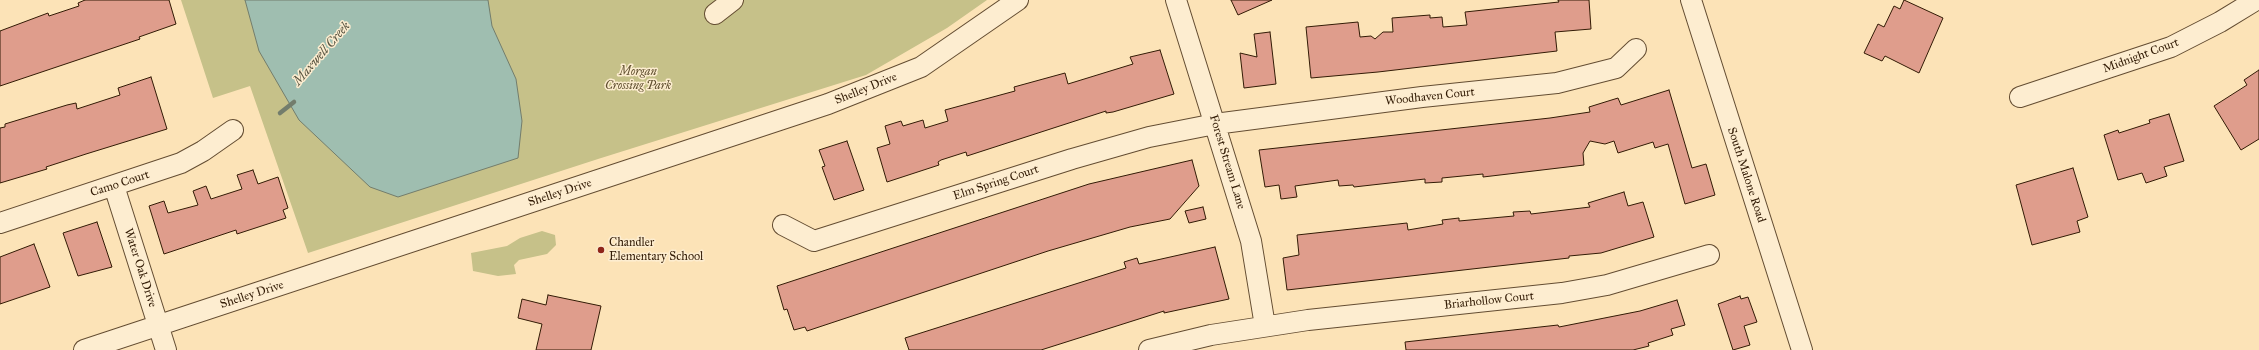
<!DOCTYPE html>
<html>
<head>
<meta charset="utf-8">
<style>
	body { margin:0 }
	canvas { display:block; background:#fce3b7 }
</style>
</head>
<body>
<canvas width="2259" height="350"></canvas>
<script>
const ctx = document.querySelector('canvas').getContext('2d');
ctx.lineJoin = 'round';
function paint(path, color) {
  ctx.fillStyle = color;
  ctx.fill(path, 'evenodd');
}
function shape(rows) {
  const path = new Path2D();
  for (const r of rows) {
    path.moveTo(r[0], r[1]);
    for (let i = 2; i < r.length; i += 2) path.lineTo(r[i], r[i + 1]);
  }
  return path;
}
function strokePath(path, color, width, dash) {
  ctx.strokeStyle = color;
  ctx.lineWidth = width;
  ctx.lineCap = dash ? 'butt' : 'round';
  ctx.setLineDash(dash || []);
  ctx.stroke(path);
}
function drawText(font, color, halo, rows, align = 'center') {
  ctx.font = font + ' "IM FELL Great Primer",serif';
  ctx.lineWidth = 3;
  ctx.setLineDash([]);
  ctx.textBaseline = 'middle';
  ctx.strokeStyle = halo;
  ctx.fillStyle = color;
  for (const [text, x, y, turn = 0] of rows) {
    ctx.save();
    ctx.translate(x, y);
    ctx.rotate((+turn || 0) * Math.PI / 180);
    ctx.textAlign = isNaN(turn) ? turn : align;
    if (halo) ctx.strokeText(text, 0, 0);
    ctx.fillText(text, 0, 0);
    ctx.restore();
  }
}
const green = shape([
	[181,0,987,0,947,28,866,75,598,159,308,253,250,86,213,98],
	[542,231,555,235,556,245,547,254,519,260,514,265,516,274,498,276,473,271,471,253,507,246,520,238]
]);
const water = shape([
	[245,0,488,0,492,26,516,79,522,121,518,158,398,197,370,187,299,120,259,51,245,0]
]);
const stream = shape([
	[280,113,294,102]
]);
const building = shape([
	[85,0,169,0,176,24,139,37,140,39,0,86,0,31,48,13,49,16,79,6,78,3,85,0],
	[1231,0,1272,0,1238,15,1231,0],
	[1558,0,1589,0,1591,29,1555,32,1557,51,1378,72,1311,78,1306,27,1358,22,1360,37,1371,36,1375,39,1383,32,1393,32,1392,18,1430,15,1430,18,1442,17,1443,27,1467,25,1465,12,1559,2,1558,0],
	[1904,0,1943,18,1919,73,1885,56,1882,61,1864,53,1878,24,1884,27,1894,6,1900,9,1904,0],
	[1270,32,1276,84,1244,88,1240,53,1257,57,1254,34,1270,32],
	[1160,50,1174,94,1113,112,1106,113,1106,111,967,156,966,152,941,160,938,162,939,165,887,182,877,148,890,144,885,126,901,121,903,126,923,120,925,128,948,121,945,110,1015,91,1014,87,1065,73,1068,84,1133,64,1130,57,1160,50],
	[2259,70,2259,139,2241,150,2214,106,2247,85,2244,80,2259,70],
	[151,77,167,129,86,154,46,167,47,169,0,183,0,128,5,127,5,124,67,105,76,103,77,109,120,95,118,88,151,77],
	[1669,90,1692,168,1706,164,1715,195,1685,204,1668,144,1655,148,1653,142,1618,153,1614,141,1605,144,1590,141,1583,153,1584,165,1483,177,1483,174,1442,178,1442,182,1425,183,1425,179,1354,187,1353,185,1339,186,1338,180,1295,186,1297,197,1281,199,1279,185,1265,187,1259,150,1550,118,1590,112,1589,107,1618,98,1621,105,1669,90],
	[2169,114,2184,161,2164,167,2167,176,2146,183,2142,173,2118,180,2104,135,2118,130,2119,133,2150,123,2149,120,2169,114],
	[847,141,864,190,834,200,822,167,825,166,819,150,847,141],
	[1192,160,1199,186,1170,219,1130,227,1048,251,807,331,805,327,794,330,787,309,784,310,777,286,1089,184,1192,160],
	[2073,168,2088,217,2077,221,2080,232,2032,245,2016,185,2073,168],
	[253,170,258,184,278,177,288,208,283,210,286,218,237,234,236,230,164,254,149,206,164,201,168,213,198,205,193,191,206,186,211,199,242,189,237,175,253,170],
	[1624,192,1628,206,1643,202,1654,237,1601,253,1569,256,1569,258,1287,290,1283,258,1299,255,1297,235,1407,223,1408,230,1443,224,1442,220,1459,218,1459,221,1514,216,1513,212,1530,211,1531,214,1590,207,1588,203,1624,192],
	[1203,207,1206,219,1189,223,1185,211,1203,207],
	[97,222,112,267,78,276,63,233,97,222],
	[34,244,50,287,0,304,0,257,34,244],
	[1215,247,1229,299,1164,313,1164,311,1041,350,909,350,905,338,1126,268,1124,262,1137,258,1139,264,1215,247],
	[548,295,601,306,591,350,536,350,542,324,518,318,522,299,546,305,548,295],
	[1740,296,1741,299,1748,297,1757,322,1744,326,1750,345,1733,350,1718,304,1740,296],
	[1677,300,1685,325,1671,329,1673,335,1648,343,1649,346,1633,350,1406,350,1405,342,1558,325,1559,327,1640,311,1677,300]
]);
const minor = shape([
	[1176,0,1251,241,1265,326],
	[1691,0,1802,350],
	[715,14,733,0],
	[2020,97,2171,47,2220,22,2256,0],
	[114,186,166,350],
	[0,223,181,163,203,151,233,130],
	[783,225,814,241,1072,159,1149,137,1215,124,1422,97,1557,83,1616,68,1636,49],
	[84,350,828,104,921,67,1018,0],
	[1149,350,1211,335,1308,320,1562,293,1607,285,1709,255]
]);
const markers = [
	[601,250,4,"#8f2418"]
];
const streetNames = [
	["Midnight Court",2141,56,-20],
	["Shelley Drive",866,89,-22],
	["Woodhaven Court",1430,97,-6],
	["Forest Stream Lane",1227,162,73],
	["South Malone Road",1746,175,72],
	["Elm Spring Court",996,183,-18],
	["Camo Court",120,184,-18],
	["Shelley Drive",560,193,-18],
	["Water Oak Drive",140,268,72],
	["Shelley Drive",252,295,-18],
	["Briarhollow Court",1489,301,-6]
];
const parkNames = [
	["Morgan",638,72],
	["Crossing Park",638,86]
];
const poiNames = [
	["Chandler",609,243],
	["Elementary School",609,257]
];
const waterNames = [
	["Maxwell Creek",322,54,-49]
];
paint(green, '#c6c189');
paint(water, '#9fbeb0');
strokePath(water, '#737d6c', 1);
strokePath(stream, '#737d6c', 4.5);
paint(building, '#df9d8c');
strokePath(building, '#321b05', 1);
strokePath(minor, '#644d32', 22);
strokePath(minor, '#fdedd0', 20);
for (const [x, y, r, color] of markers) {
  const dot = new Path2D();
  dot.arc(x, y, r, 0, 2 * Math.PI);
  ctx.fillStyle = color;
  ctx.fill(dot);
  strokePath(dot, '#fdedd0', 1.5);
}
drawText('12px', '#321b05', '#fdedd0', streetNames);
drawText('italic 12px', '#5e4d2d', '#fdedd0', parkNames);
drawText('12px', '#321b05', '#fdedd0', poiNames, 'left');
drawText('italic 13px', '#585441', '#fdedd0', waterNames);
</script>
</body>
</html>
